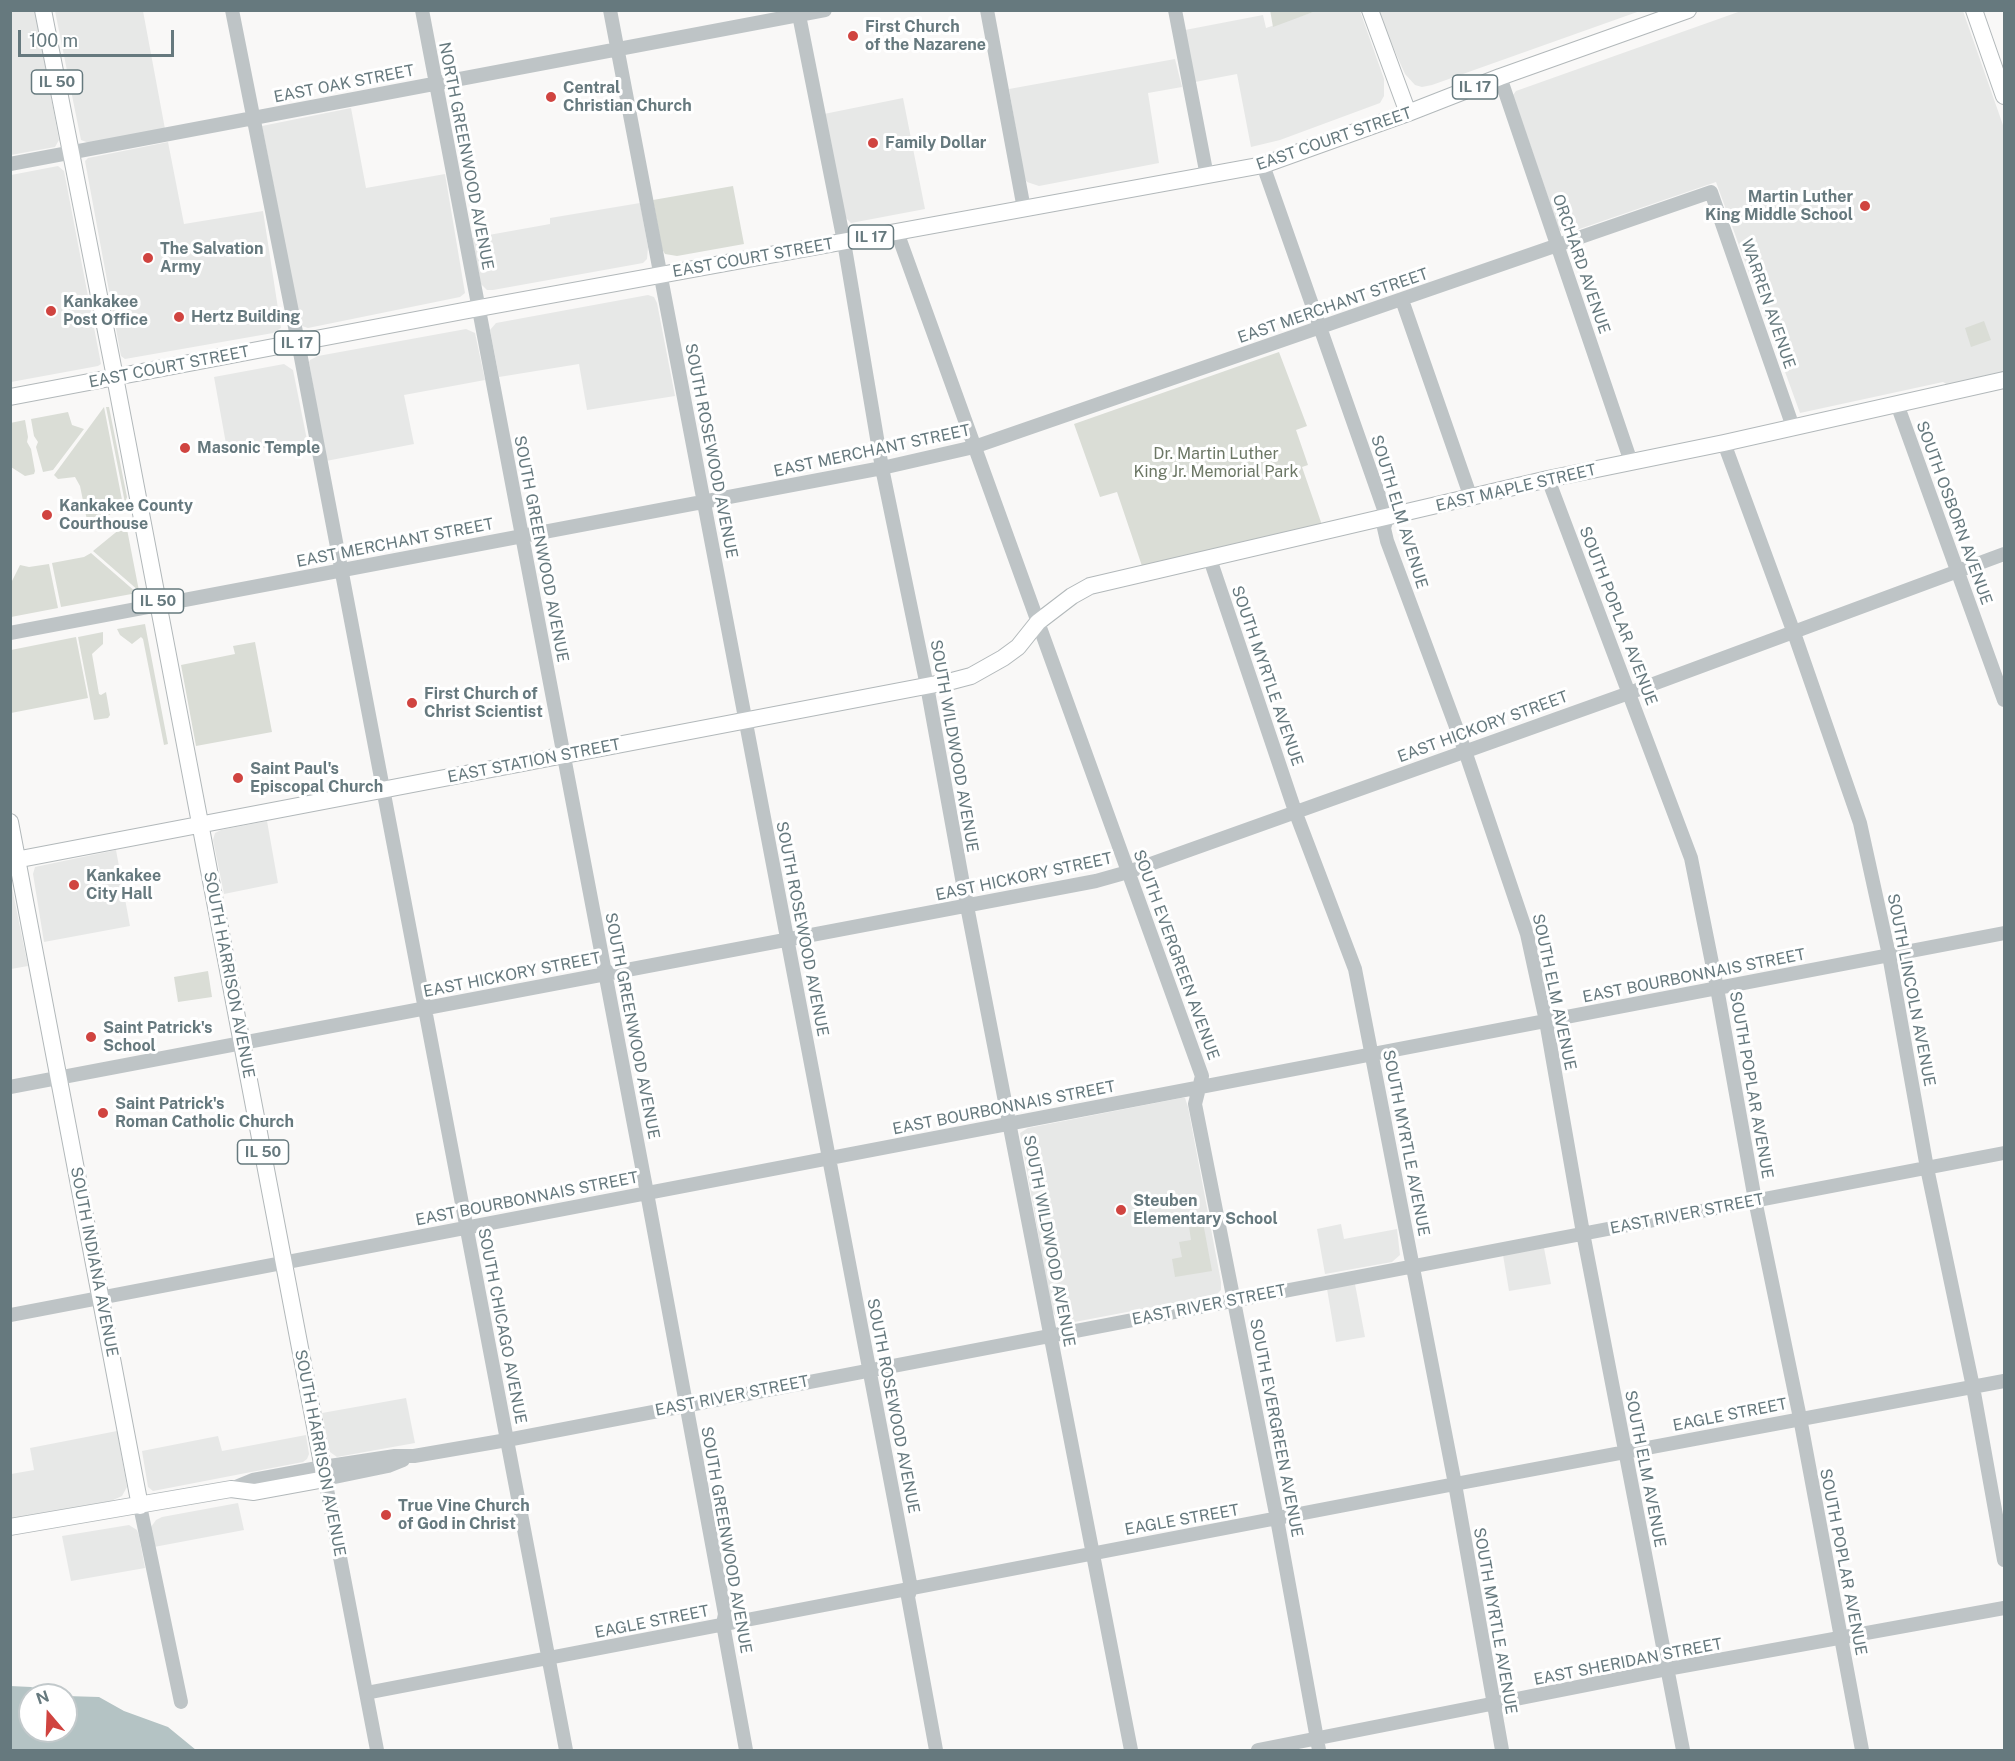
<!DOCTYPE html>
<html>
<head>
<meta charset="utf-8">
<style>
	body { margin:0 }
	#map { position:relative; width:2015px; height:1761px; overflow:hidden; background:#f9f8f7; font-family:"Public Sans",sans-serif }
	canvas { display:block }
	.frame { position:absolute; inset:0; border:12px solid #66797e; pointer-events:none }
	.north { position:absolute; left:18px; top:1683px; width:60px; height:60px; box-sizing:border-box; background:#fff; border:2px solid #c2c9cb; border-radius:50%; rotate:341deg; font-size:16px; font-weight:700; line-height:24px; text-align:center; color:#66797e }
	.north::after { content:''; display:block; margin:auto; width:21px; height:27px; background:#d04440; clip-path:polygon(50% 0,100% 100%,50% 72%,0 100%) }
	.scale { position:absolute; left:18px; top:30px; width:156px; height:27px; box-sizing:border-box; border:3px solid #66797e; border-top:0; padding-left:8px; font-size:18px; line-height:21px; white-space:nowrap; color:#66797e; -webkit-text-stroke:4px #fff; paint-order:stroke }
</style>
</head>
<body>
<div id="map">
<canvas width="2015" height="1761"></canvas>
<div class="frame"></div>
<div class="north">N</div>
<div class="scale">100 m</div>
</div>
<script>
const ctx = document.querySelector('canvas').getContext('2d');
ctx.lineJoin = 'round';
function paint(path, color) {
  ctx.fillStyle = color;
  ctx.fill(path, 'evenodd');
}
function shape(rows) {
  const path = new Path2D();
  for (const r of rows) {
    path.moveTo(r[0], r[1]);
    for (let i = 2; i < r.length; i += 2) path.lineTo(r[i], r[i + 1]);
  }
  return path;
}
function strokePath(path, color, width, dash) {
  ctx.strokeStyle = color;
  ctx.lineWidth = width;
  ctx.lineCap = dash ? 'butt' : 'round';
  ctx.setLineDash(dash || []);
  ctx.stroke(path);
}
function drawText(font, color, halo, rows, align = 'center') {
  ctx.font = font + ' "Public Sans",sans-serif';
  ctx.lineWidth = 6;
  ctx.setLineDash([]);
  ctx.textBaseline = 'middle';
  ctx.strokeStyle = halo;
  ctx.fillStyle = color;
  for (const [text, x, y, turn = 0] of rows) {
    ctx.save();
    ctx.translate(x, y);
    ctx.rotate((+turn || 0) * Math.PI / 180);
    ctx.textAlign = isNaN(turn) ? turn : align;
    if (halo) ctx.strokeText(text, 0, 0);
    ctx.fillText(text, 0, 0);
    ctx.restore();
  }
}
const built = shape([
	[11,11,35,11,59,140,55,147,11,155],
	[55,11,143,11,165,129,89,143,81,140],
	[1316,11,1360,11,1384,79,1384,96,1380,103,1280,140,1251,147,1237,74,1195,82,1185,30,1263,15,1266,28],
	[1377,11,1640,11,1432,85,1422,87,1415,85,1405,74],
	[1741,11,1963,11,2004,128,2004,372,1948,385,1943,382,1800,413,1716,182,1565,234,1559,230,1513,95,1516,91],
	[1175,59,1182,87,1148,93,1159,163,1039,186,1027,182,1024,178,1009,89],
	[903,98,925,209,851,223,844,216,824,114],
	[351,108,366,188,445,174,465,293,460,297,308,328,302,326,300,322,262,126],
	[168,142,184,224,263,211,281,328,273,333,125,359,121,356,85,161,88,158],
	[58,166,64,171,101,364,98,366,11,382,11,175],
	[640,203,648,247,647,259,643,263,493,290,487,290,481,284,472,238,550,224,550,218],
	[648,295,654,297,657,303,675,396,587,410,579,364,499,377,490,330,496,323],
	[466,329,475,333,485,380,404,395,414,444,326,461,309,362,310,360,318,356],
	[284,364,293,370,307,440,228,455,214,377],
	[267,821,278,883,224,894,213,840,215,833,221,830],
	[116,850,130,926,44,942,33,874,35,867],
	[10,878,28,966,11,969,10,969],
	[1181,1098,1185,1098,1188,1107,1221,1282,1221,1290,1217,1294,1211,1296,1064,1324,1059,1322,1052,1311,1020,1133,1028,1128],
	[1341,1224,1344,1239,1397,1229,1400,1255,1392,1262,1325,1274,1317,1229],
	[1544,1248,1551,1284,1509,1291,1503,1255],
	[1355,1284,1365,1337,1336,1342,1327,1289],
	[406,1398,415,1443,337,1457,330,1452,322,1413],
	[117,1431,127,1487,122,1496,111,1501,11,1519,11,1474,34,1470,30,1448],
	[306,1435,309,1454,307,1459,303,1462,153,1491,148,1487,142,1451,218,1436,222,1451],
	[238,1503,244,1530,154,1547,151,1527,156,1520,162,1517],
	[129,1525,137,1530,139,1536,145,1568,71,1581,62,1536]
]);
const green = shape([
	[1270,10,1316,10,1316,11,1273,27],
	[733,186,744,244,677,256,665,254,662,249,653,200],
	[1984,321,1991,340,1971,347,1965,328],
	[1279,352,1307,426,1296,430,1308,465,1302,467,1322,525,1143,569,1117,492,1100,497,1074,424],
	[104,407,123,505,89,530,80,486,75,477,58,479,54,475],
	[106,407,109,407,127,497,125,503],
	[68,412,72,425,84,429,53,470,43,472,36,447,38,442,34,436,31,419],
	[25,420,28,437,27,442,31,449,35,471,34,474,25,476,11,467,10,423],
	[126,524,139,591,93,551],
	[91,553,137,593,61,607,52,563,84,557],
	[49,564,58,608,11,617,11,583,20,565,29,567],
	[145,624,168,744,164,745,143,639,141,637,132,644,120,635,117,629],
	[103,632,103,644,92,654,99,694,101,695,106,692,110,715,108,718,94,720,78,637],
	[76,637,88,698,11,713,11,650],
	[255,642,272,732,196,746,181,665,235,654,233,646],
	[208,971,212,997,178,1002,174,977],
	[1202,1217,1212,1271,1175,1277,1172,1259,1182,1257,1179,1242,1191,1240,1188,1220]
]);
const water = shape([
	[10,1686,31,1687,55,1695,30,1695,30,1731,66,1731,66,1696,99,1697,124,1711,168,1727,196,1750,11,1750]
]);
const minor = shape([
	[232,10,298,342,566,1750],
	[422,10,647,1193,725,1614,723,1624,746,1750],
	[610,10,911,1588,908,1597,936,1750],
	[798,10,844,242,882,468,927,686,967,906,1131,1750],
	[987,10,1024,209],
	[1175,10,1207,176],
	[1500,77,1631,462],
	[10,164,825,10],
	[1263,165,1387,518,1384,528,1387,541,1465,751,1527,934,1546,1021,1583,1233,1683,1750],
	[897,232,1202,1076,1195,1104,1277,1519,1319,1750],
	[1402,300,1471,498],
	[1897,404,2004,700],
	[1724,443,1794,633,1860,823,1889,955,1927,1168,1973,1387,2004,1560],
	[1548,479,1691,858,1717,988,1755,1200,1800,1418,1862,1750],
	[1210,559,1295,811,1355,969,1455,1484,1502,1750],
	[10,633,882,468,974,447,1711,192,1793,427],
	[10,1087,1096,881,1128,872,1629,693,2004,554],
	[10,1315,2004,933],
	[231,1489,253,1480,323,1467,395,1456,414,1456,507,1440,2004,1153],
	[140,1506,181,1702],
	[366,1693,1455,1484,2004,1381],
	[377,1750,325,1479,388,1466,403,1460],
	[1258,1750,1668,1669,2004,1608]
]);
const major = shape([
	[1370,10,1408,113],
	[1974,10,2004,96],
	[10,397,463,311,1263,165,1408,113,1500,77,1688,10],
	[10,822,140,1506],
	[10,861,952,681,971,676,1003,658,1018,647,1038,622,1072,596,1090,586,1548,479,1724,443,2004,380],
	[10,1527,231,1489,254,1492,325,1479,115,377,43,10]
]);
const markers = [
	[853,36,6,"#d04440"],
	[551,97,6,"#d04440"],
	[873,143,6,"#d04440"],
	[1865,206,6,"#d04440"],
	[148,258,6,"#d04440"],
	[51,311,6,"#d04440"],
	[179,317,6,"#d04440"],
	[185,448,6,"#d04440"],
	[47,515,6,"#d04440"],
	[412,703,6,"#d04440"],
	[238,778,6,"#d04440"],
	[74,885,6,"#d04440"],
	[91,1037,6,"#d04440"],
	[103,1113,6,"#d04440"],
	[1121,1210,6,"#d04440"],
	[386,1515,6,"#d04440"]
];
const shields = [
	[57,82,51],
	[1475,87,45],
	[871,237,45],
	[297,343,45],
	[158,601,51],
	[263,1152,51]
];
const shieldNames = [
	["IL 50",57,82],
	["IL 17",1475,87],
	["IL 17",871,237],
	["IL 17",297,343],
	["IL 50",158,601],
	["IL 50",263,1152]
];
const poiNames = [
	["First Church",865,27],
	["of the Nazarene",865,45],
	["Central",563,88],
	["Christian Church",563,106],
	["Family Dollar",885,143],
	["Martin Luther",1853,197,"right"],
	["King Middle School",1853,215,"right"],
	["The Salvation",160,249],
	["Army",160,267],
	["Kankakee",63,302],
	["Post Office",63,320],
	["Hertz Building",191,317],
	["Masonic Temple",197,448],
	["Kankakee County",59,506],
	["Courthouse",59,524],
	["First Church of",424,694],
	["Christ Scientist",424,712],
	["Saint Paul's",250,769],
	["Episcopal Church",250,787],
	["Kankakee",86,876],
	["City Hall",86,894],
	["Saint Patrick's",103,1028],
	["School",103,1046],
	["Saint Patrick's",115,1104],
	["Roman Catholic Church",115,1122],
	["Steuben",1133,1201],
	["Elementary School",1133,1219],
	["True Vine Church",398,1506],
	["of God in Christ",398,1524]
];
const streetNames = [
	["EAST OAK STREET",344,84,-11],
	["EAST COURT STREET",1334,139,-19],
	["NORTH GREENWOOD AVENUE",466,156,79],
	["EAST COURT STREET",753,258,-10],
	["ORCHARD AVENUE",1581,264,71],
	["WARREN AVENUE",1768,304,71],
	["EAST MERCHANT STREET",1333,306,-19],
	["EAST COURT STREET",169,367,-11],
	["SOUTH ROSEWOOD AVENUE",711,451,79],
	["EAST MERCHANT STREET",872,451,-12],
	["EAST MAPLE STREET",1516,488,-13],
	["SOUTH ELM AVENUE",1399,512,73],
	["SOUTH OSBORN AVENUE",1954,513,70],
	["EAST MERCHANT STREET",395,543,-11],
	["SOUTH GREENWOOD AVENUE",541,549,79],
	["SOUTH POPLAR AVENUE",1618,616,69],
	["SOUTH MYRTLE AVENUE",1267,676,71],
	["EAST HICKORY STREET",1483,727,-20],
	["SOUTH WILDWOOD AVENUE",954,746,80],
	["EAST STATION STREET",534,761,-11],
	["EAST HICKORY STREET",1024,877,-12],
	["SOUTH ROSEWOOD AVENUE",802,929,79],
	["SOUTH EVERGREEN AVENUE",1176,955,70],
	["SOUTH HARRISON AVENUE",229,975,79],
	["EAST HICKORY STREET",512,975,-11],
	["EAST BOURBONNAIS STREET",1694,976,-11],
	["SOUTH LINCOLN AVENUE",1911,990,79],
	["SOUTH ELM AVENUE",1554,992,78],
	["SOUTH GREENWOOD AVENUE",632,1026,79],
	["SOUTH POPLAR AVENUE",1751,1085,80],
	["EAST BOURBONNAIS STREET",1004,1108,-11],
	["SOUTH MYRTLE AVENUE",1406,1143,79],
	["EAST BOURBONNAIS STREET",527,1199,-11],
	["EAST RIVER STREET",1687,1214,-11],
	["SOUTH WILDWOOD AVENUE",1049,1241,79],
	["SOUTH INDIANA AVENUE",94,1262,79],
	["EAST RIVER STREET",1209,1305,-11],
	["SOUTH CHICAGO AVENUE",502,1326,79],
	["EAST RIVER STREET",732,1396,-11],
	["SOUTH ROSEWOOD AVENUE",893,1406,79],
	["EAGLE STREET",1730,1415,-11],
	["SOUTH EVERGREEN AVENUE",1276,1428,79],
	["SOUTH HARRISON AVENUE",320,1453,79],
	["SOUTH ELM AVENUE",1645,1469,79],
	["EAGLE STREET",1182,1520,-10],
	["SOUTH GREENWOOD AVENUE",726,1540,80],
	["SOUTH POPLAR AVENUE",1843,1562,79],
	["SOUTH MYRTLE AVENUE",1495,1621,80],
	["EAGLE STREET",652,1622,-11],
	["EAST SHERIDAN STREET",1628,1662,-11]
];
const parkNames = [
	["Dr. Martin Luther",1216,454],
	["King Jr. Memorial Park",1216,472]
];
paint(built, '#e7e8e7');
paint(green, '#daddd6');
paint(water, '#b4c3c4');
strokePath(major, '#b2b8ba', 18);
strokePath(minor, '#bec4c6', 14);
strokePath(major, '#fff', 16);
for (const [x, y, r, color] of markers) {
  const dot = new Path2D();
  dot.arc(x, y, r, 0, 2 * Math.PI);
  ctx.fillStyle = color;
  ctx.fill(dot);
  strokePath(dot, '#fff', 2);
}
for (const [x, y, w] of shields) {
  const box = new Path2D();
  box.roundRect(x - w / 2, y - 12, w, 24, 4.5);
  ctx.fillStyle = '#fff';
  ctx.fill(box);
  strokePath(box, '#66797e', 1.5);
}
drawText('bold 15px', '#66797e', null, shieldNames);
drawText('bold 16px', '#66797e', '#fff', poiNames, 'left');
drawText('16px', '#66797e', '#fff', streetNames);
drawText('16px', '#6c7765', '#fff', parkNames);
</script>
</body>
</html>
